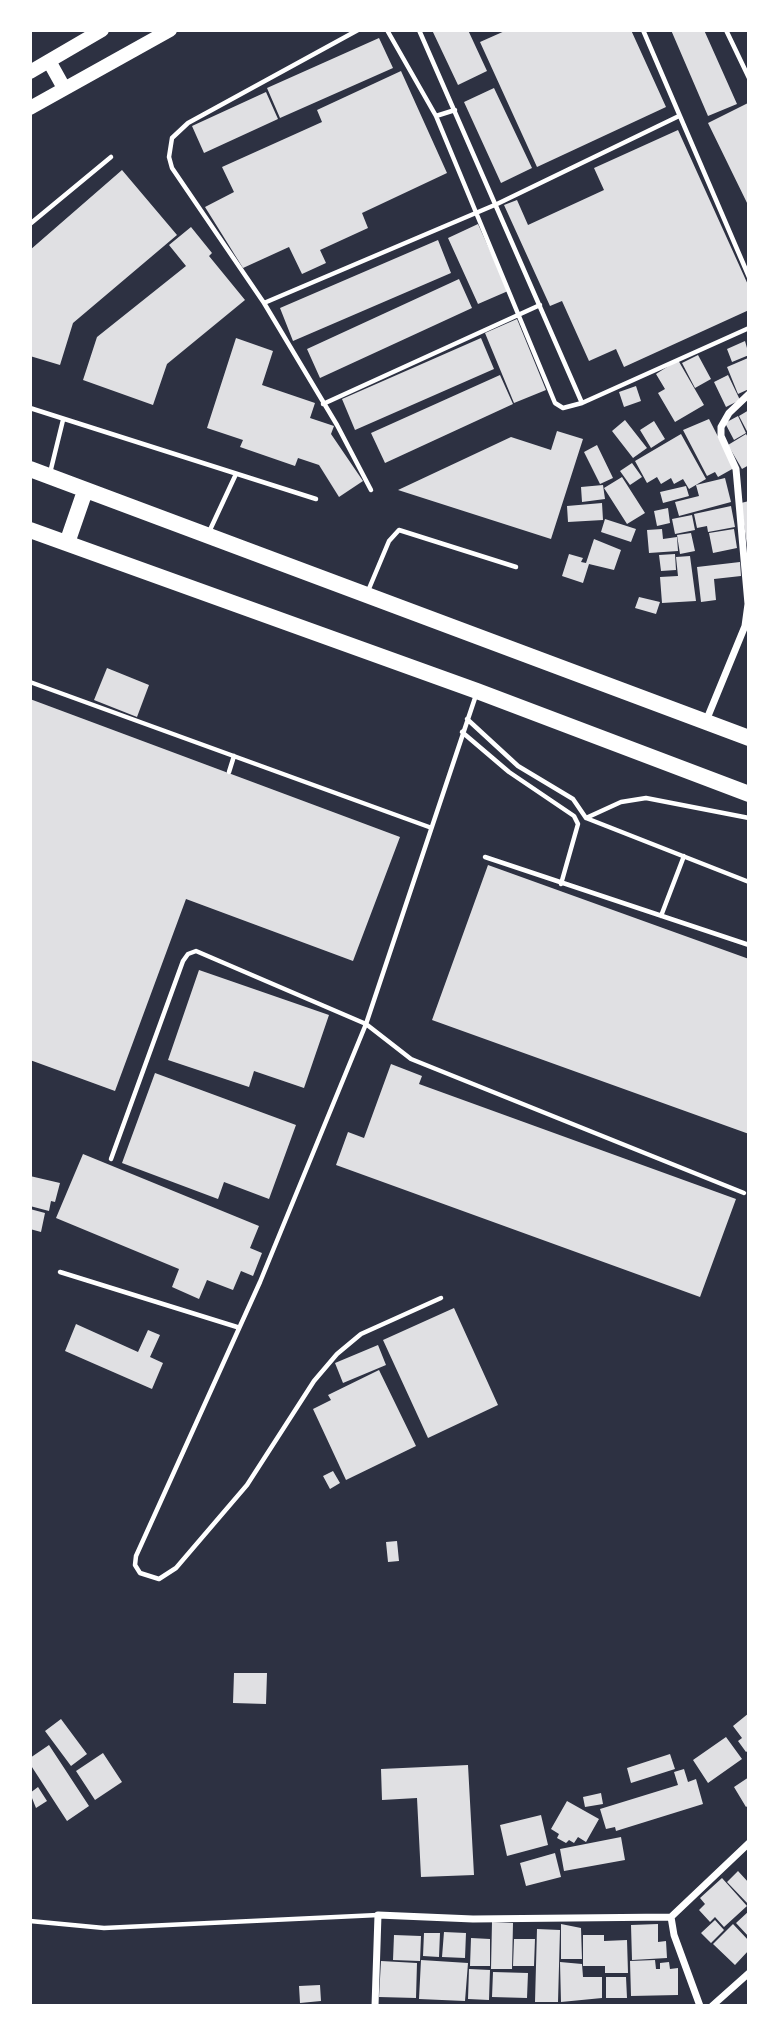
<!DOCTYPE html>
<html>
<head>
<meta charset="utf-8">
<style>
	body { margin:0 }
	#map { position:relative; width:779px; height:2036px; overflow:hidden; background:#2d3142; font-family:"Source Sans 3",sans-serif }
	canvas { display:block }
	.frame { position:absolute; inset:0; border:32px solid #fff; pointer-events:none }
</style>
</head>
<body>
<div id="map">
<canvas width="779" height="2036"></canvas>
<div class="frame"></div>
</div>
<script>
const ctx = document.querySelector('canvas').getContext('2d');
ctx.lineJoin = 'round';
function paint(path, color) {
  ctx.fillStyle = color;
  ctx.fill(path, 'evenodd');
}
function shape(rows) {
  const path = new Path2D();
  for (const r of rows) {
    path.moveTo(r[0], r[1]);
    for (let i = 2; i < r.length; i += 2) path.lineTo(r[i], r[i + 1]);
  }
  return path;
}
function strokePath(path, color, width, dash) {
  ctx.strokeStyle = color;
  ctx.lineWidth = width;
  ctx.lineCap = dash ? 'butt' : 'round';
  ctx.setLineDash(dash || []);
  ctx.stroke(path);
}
const building = shape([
	[432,30,468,30,487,71,458,85],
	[507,30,631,30,666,107,537,167,480,42],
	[671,30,704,30,737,104,708,116],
	[379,38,393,68,280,118,267,88],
	[401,71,447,173,362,213,368,228,320,250,326,263,302,274,289,247,243,268,205,207,234,192,222,167,322,122,317,110],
	[494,88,532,168,501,183,464,102],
	[266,92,278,119,204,153,192,126],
	[748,103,749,106,749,207,708,123],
	[678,130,749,287,749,310,624,367,616,349,589,361,562,301,550,306,504,205,517,200,528,225,604,190,594,168],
	[122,170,177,235,73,323,60,365,30,356,30,250],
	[478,224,508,291,478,304,448,238],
	[191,227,212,253,209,256,245,300,167,364,153,405,83,380,97,337,186,266,169,245],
	[438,240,451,273,293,341,280,308],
	[459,279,472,308,320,378,307,349],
	[517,319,546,390,514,403,485,333],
	[236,338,273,351,262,385,315,403,310,418,334,426,331,434,363,481,339,497,319,465,298,458,295,466,240,447,243,440,207,428],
	[481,338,494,369,355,430,342,399],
	[745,341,749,355,732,362,727,349],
	[698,355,711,379,695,388,682,363],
	[748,358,749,389,738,394,727,367],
	[678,360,704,405,675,422,658,393,665,389,656,374],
	[500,375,513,404,385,463,371,433],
	[728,375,740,400,726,407,714,382],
	[636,386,641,401,624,407,619,392],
	[749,410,749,435,739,416],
	[738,416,746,433,734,440,725,423],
	[709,419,734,468,718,477,715,472,707,476,683,430],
	[625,420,647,448,633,458,612,431],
	[654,421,665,439,651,448,640,430],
	[557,431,583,439,551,539,398,490,511,437,551,450],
	[681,434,706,479,689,489,683,479,674,484,671,478,661,484,657,477,647,483,635,461],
	[746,434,749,439,749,465,742,469,728,445],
	[597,445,613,478,600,484,584,452],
	[632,463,642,477,630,485,620,471],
	[622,477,645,513,627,524,604,488],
	[725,478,731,502,679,516,675,502,699,496,696,485],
	[603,485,605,499,582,502,581,487],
	[686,486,689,496,663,503,660,492],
	[749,501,749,552,748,553,741,503],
	[602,503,603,520,568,522,567,506],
	[731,506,735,527,708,532,707,526,697,528,694,514],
	[668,508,670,523,657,526,654,511],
	[692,515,695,530,675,534,672,519],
	[605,519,636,529,631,542,601,532],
	[662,529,663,539,677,537,678,551,649,553,647,530],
	[734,529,737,548,713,553,709,533],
	[691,533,695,551,680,554,677,535],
	[594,539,621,550,614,570,589,564,583,583,562,576,569,554,583,558,581,562,586,563],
	[675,554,676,570,661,571,659,555],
	[690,556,696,601,662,603,660,577,678,576,676,557],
	[740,562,741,576,714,579,716,600,701,602,697,567],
	[639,597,660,602,656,614,635,608],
	[107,668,149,685,137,717,94,700],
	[30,699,400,837,353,961,186,899,115,1091,30,1060],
	[488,865,749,959,749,1134,432,1020],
	[199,970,329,1015,304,1088,254,1071,249,1087,168,1060],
	[391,1064,422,1076,419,1084,736,1199,700,1297,336,1165,348,1132,364,1138],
	[155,1073,296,1125,269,1199,224,1182,218,1199,122,1163],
	[83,1154,259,1226,250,1248,262,1253,253,1276,241,1271,233,1290,207,1280,199,1299,172,1287,179,1269,56,1218],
	[30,1176,60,1183,55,1202,51,1201,49,1211,30,1206],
	[30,1209,45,1213,41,1232,30,1229],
	[454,1308,498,1405,428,1438,383,1340],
	[76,1324,138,1352,148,1330,160,1335,150,1357,163,1363,152,1389,65,1351],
	[378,1345,386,1365,343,1383,335,1363],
	[379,1370,416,1446,346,1480,313,1409,331,1400,328,1395],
	[333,1471,340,1483,330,1489,323,1476],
	[397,1541,399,1561,388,1562,386,1542],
	[234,1673,267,1673,266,1704,233,1703],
	[749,1713,749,1750,746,1752,738,1741,742,1738,733,1726],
	[61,1719,87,1754,71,1766,45,1731],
	[726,1737,742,1759,708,1783,693,1760],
	[49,1745,89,1806,67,1821,30,1764,30,1758],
	[103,1753,122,1782,95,1800,76,1771],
	[670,1754,675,1769,631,1783,627,1768],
	[468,1765,474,1875,421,1877,417,1798,382,1800,381,1769],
	[684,1769,688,1782,696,1779,703,1804,616,1831,615,1827,606,1829,600,1809,678,1785,674,1772],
	[749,1777,749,1805,746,1807,734,1787],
	[38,1787,47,1801,36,1808,30,1793],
	[601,1793,603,1804,585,1807,583,1797],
	[567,1801,599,1819,586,1842,578,1837,574,1843,569,1840,566,1843,557,1838,559,1834,551,1829],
	[541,1815,548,1845,507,1856,500,1825],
	[621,1837,625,1860,564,1871,560,1849],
	[555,1853,561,1877,526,1886,520,1863],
	[738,1871,749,1883,749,1905,727,1882],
	[722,1878,747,1906,724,1927,715,1917,710,1922,699,1910,705,1904,700,1898],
	[749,1911,749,1937,736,1923],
	[715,1920,724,1930,711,1943,701,1933],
	[492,1922,513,1923,512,1969,491,1969],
	[561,1924,581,1928,582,1959,561,1959],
	[658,1924,658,1942,666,1941,667,1958,632,1960,631,1925],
	[733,1924,749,1941,749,1950,735,1965,713,1944],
	[537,1929,560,1930,558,2002,535,2002],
	[444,1932,466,1933,465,1958,442,1957],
	[424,1933,440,1933,439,1957,423,1956],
	[394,1935,421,1936,420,1961,393,1960],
	[583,1935,604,1935,604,1941,627,1940,628,1973,605,1973,605,1966,583,1966],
	[471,1938,490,1939,490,1966,470,1966],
	[514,1939,535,1939,534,1966,513,1966],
	[421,1960,468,1963,465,2001,419,1999],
	[655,1960,656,1969,660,1969,660,1963,669,1962,670,1969,678,1968,678,1995,631,1996,630,1961],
	[381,1961,417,1963,416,1998,379,1997],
	[560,1962,582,1964,583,1977,602,1977,602,1998,561,2002],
	[469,1969,490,1970,489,2000,468,1999],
	[493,1972,528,1973,527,1998,492,1997],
	[606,1977,626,1977,627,1998,606,1998],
	[320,1985,321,2001,300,2003,299,1986]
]);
const service = shape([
	[358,30,188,123,172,138,169,157,172,168,264,303,337,425,371,490],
	[387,30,436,116,555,403,563,408,582,403,749,328],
	[419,30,582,403],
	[643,30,749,277],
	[726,30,749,78],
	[436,116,455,110],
	[30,224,111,157],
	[264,303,497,204,679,116],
	[323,404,540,305],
	[30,408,316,499],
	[50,473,63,420],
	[209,532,236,474],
	[368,591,389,541,399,530,516,567],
	[30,682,429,827],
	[467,719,518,766,573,799,586,818,749,882],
	[462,732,509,772,574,816,578,824,561,884],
	[229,772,234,756],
	[586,818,621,802,646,798,749,818],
	[485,857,749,945],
	[661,916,684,856],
	[111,1159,183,961,188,954,196,951,366,1024,411,1059,744,1193],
	[60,1272,237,1327],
	[441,1298,361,1334,337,1354,314,1381,247,1485,176,1568,159,1579,140,1573,135,1565,136,1556,260,1282,366,1024,476,695],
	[30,1921,104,1928,378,1915]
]);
const minor = shape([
	[706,721,745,626,748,604,736,469,721,436,721,427,729,413,749,394],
	[671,1917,674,1935,700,2006],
	[375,2006,378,1915,473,1919,671,1917,749,1843],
	[712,2006,749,1973]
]);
const secondary = shape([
	[49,61,64,88],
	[30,72,102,30],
	[30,108,170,30]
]);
const primary = shape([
	[30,469,749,738],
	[30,530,477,691,749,794],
	[67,543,85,491]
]);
paint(building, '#e0e0e3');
strokePath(service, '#fff', 4.5);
strokePath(minor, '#fff', 7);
strokePath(secondary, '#fff', 14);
strokePath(primary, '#fff', 16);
</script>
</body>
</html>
